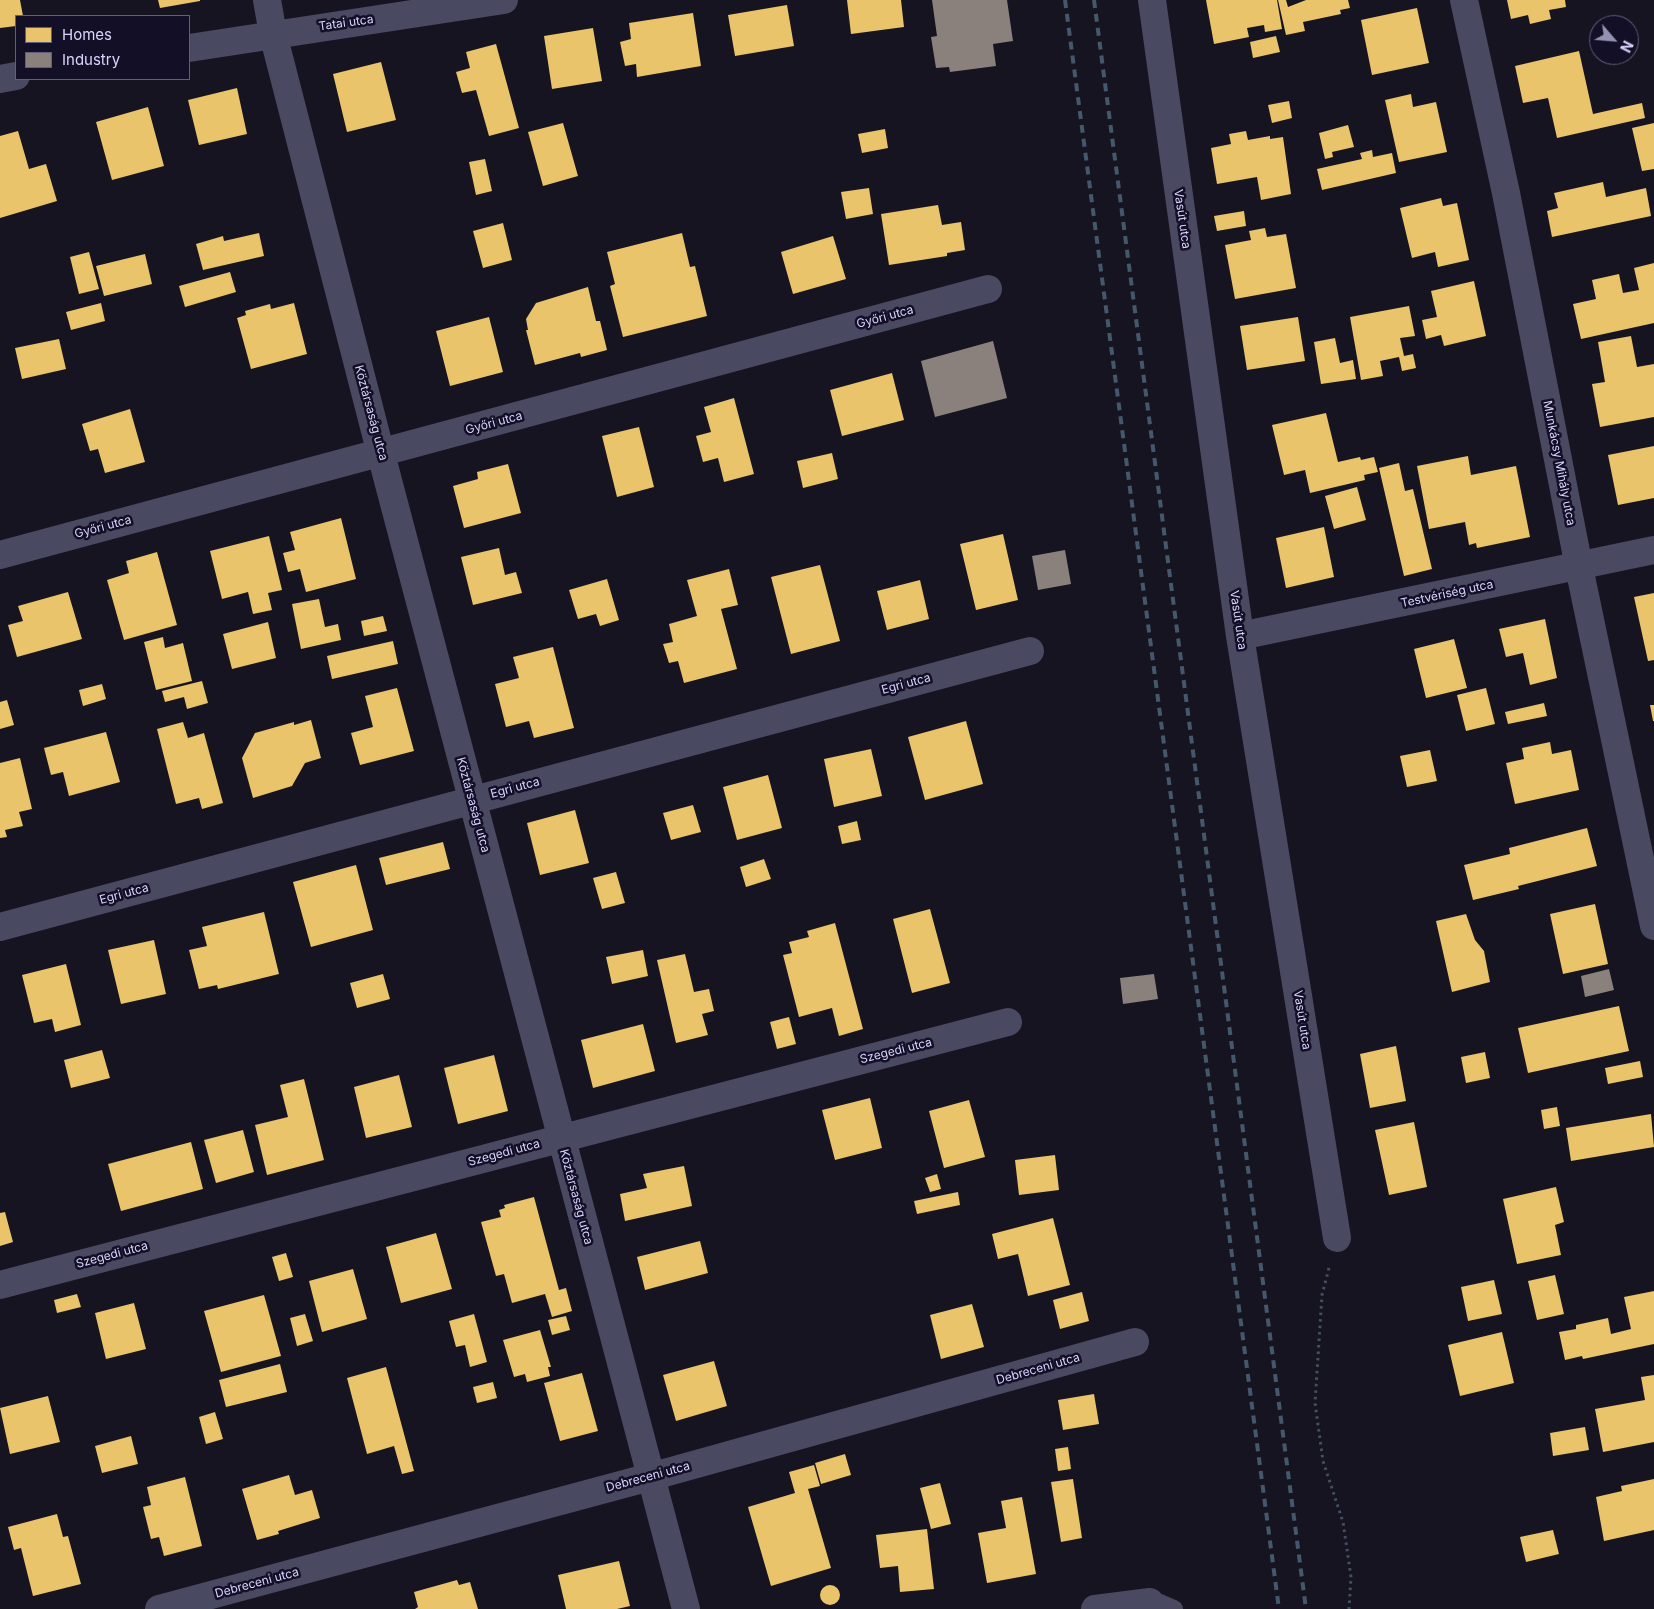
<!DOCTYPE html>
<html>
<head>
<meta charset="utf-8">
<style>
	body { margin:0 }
	#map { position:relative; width:1654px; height:1609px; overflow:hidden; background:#161421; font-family:Inter,sans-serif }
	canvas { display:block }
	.legend { position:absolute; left:15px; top:15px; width:175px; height:65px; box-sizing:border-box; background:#130f26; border:1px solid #625e7d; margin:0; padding:6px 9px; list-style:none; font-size:15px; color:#d9d4ff }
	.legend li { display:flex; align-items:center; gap:10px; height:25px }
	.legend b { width:25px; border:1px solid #625e7d }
	.north { position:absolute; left:1589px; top:15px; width:50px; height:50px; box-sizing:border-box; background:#130f26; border:1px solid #625e7d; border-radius:50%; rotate:117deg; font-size:14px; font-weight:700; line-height:20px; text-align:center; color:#d9d4ff }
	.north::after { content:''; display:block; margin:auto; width:18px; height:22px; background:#9591b1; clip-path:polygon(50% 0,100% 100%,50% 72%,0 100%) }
</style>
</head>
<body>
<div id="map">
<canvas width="1654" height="1609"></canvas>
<ul class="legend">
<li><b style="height:14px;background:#e9c46a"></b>Homes</li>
<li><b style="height:14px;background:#8a817c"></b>Industry</li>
</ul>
<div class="north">N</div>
</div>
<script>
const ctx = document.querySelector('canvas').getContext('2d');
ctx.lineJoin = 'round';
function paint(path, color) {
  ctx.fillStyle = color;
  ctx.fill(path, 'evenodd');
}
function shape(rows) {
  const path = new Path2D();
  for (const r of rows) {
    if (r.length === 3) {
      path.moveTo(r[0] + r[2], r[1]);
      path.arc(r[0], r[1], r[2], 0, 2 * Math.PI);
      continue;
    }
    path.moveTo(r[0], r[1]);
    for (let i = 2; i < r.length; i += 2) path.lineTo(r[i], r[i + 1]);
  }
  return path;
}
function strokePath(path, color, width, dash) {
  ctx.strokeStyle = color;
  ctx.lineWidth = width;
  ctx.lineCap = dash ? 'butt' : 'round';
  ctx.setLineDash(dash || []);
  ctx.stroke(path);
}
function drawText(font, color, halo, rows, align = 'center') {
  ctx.font = font + ' Inter,sans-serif';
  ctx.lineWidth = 5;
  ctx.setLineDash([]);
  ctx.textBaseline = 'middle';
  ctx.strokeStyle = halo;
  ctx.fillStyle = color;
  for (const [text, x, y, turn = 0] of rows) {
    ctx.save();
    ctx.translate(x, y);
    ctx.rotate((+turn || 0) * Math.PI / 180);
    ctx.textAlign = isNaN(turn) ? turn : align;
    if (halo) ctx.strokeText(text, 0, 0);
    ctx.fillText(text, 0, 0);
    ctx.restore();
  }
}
const homes = shape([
	[0,0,20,0,23,16,16,16,16,26,0,28],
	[158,0,200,0,200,1,160,8],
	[847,0,901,0,904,27,851,34],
	[1206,0,1277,0,1282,29,1265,32,1264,25,1247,28,1249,37,1214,44],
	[1278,0,1286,0,1288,7,1306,0,1348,0,1350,8,1340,10,1341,14,1303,22,1305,31,1286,35],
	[1507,0,1565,0,1566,7,1549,10,1551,19,1530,24,1528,15,1511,19],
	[787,5,794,46,735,56,728,15],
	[1417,8,1429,63,1372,75,1361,20],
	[693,13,701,66,637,77,636,64,625,66,620,42,631,39,629,23],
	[593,28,602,81,552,89,544,36],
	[1276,36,1280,52,1253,58,1250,42],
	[496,44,519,128,489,136,476,90,462,93,456,72,470,68,466,52],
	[1579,51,1593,114,1642,103,1645,118,1557,138,1548,98,1523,103,1515,66],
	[381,62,396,120,347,132,333,74],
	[237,88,247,134,199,145,188,100],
	[1411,94,1413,107,1436,102,1447,152,1399,162,1385,100],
	[1289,101,1292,118,1272,123,1268,105],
	[148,107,164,166,112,180,96,122],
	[563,123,578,176,543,186,528,132],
	[1654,123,1654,169,1642,171,1632,128],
	[1348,125,1354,147,1332,152,1333,157,1325,159,1319,133],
	[885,129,888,148,862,153,858,134],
	[18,131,29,169,46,164,57,201,0,218,0,136],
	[1246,131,1248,140,1270,136,1270,139,1283,137,1291,194,1261,200,1257,177,1217,184,1211,148,1231,144,1229,134],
	[1372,150,1373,157,1392,153,1396,173,1322,190,1317,169,1362,159,1360,153],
	[485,159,492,191,476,195,469,162],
	[1603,182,1606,197,1646,188,1651,216,1552,237,1547,211,1558,208,1554,193],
	[869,188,873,214,846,219,841,192],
	[1441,198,1443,206,1457,203,1469,260,1438,267,1435,252,1412,258,1400,208],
	[938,205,942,225,961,222,965,250,947,253,947,256,889,265,881,214],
	[1244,211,1246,226,1217,231,1214,216],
	[503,223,512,260,483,268,473,231],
	[1265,228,1267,237,1286,234,1296,288,1235,299,1225,245,1251,240,1249,231],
	[259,233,264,256,203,270,196,244,223,236,224,241],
	[682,233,690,267,695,266,707,316,623,337,610,286,615,284,607,252],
	[833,236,846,279,793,294,781,252],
	[89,252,99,289,79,294,70,257],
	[145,254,152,284,104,296,96,266],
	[1654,263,1654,323,1581,339,1573,304,1596,299,1592,280,1619,274,1623,293,1639,290,1634,268],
	[230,272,236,292,185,307,179,286],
	[1474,281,1486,336,1444,346,1441,335,1426,339,1422,320,1437,317,1431,291],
	[588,287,596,321,600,321,607,350,581,357,580,353,535,365,526,330,528,330,526,319,536,303],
	[101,303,105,321,71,330,66,312],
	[294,303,307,354,251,369,237,318,246,315,245,311,270,304,271,309],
	[1409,306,1415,336,1400,338,1404,356,1413,354,1416,368,1402,371,1399,357,1380,361,1383,376,1361,380,1350,317],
	[489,317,503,372,450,386,436,331],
	[1298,317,1305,361,1247,370,1240,326],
	[1631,336,1637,367,1654,364,1654,417,1600,427,1592,384,1605,382,1598,342],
	[1335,338,1340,363,1353,360,1356,379,1321,384,1314,342],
	[59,339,66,369,22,379,15,348],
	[892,373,904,420,842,436,830,390],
	[734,398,754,474,724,482,718,458,703,462,696,436,711,432,704,407],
	[130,409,145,462,105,473,98,449,90,451,82,424],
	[1326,413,1338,462,1360,457,1361,460,1374,457,1378,472,1364,475,1365,480,1310,493,1305,470,1284,475,1272,425],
	[639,427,654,487,617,497,602,436],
	[1654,446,1654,498,1618,505,1608,455],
	[832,453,838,479,803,488,797,461],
	[1468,456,1471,475,1516,466,1530,537,1477,548,1476,543,1469,545,1465,522,1429,529,1417,466],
	[1399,463,1405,491,1413,489,1432,569,1404,576,1379,468],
	[508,464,521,513,464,528,453,486,478,479,477,472],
	[1357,487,1366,520,1334,529,1325,496],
	[341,518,356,579,306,592,300,569,288,572,283,553,295,550,290,532],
	[1324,527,1334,577,1286,588,1276,538],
	[1003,534,1018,600,976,610,960,544],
	[269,536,282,590,268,593,272,610,253,614,248,592,222,599,210,551],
	[499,548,505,575,516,572,522,593,473,605,461,557],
	[157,552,177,625,124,640,107,580,129,573,126,561],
	[820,565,840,641,791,654,771,577],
	[729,569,738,605,721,609,737,669,684,683,678,661,669,663,663,644,673,642,669,624,697,616,687,580],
	[607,579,619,620,600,626,596,614,578,619,569,590],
	[920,580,929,619,887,630,877,591],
	[68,592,82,639,17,657,8,625,23,621,18,606],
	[1654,593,1654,660,1648,661,1634,597],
	[319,599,325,627,338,624,341,640,301,649,292,604],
	[383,616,387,631,364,636,361,621],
	[1545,619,1557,678,1530,685,1523,653,1506,657,1499,629],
	[268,622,276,658,232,669,223,634],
	[163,637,165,648,183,643,192,681,156,690,144,642],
	[1454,639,1467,688,1426,698,1414,649],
	[393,641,398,664,332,679,327,656],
	[553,647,574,728,534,738,529,721,506,727,495,684,519,678,513,657],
	[202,681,208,703,187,709,184,697,165,702,162,691],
	[102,684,106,699,83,706,79,690],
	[397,688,414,751,360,765,351,733,373,727,365,696],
	[1486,688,1495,724,1466,731,1457,695],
	[7,700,14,725,0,729,0,702],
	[1544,703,1547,716,1508,724,1505,712],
	[1650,705,1654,705,1654,721,1653,721],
	[311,720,321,758,305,763,292,786,253,798,242,758,255,733,294,722,294,725],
	[966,721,983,784,925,800,908,737],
	[183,722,188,738,204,733,223,803,202,809,199,798,176,804,157,729],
	[106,732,120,782,69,796,63,772,51,775,44,748],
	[1550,742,1552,754,1571,750,1579,790,1515,804,1506,763,1524,759,1522,748],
	[871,749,882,796,834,807,824,759],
	[1430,750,1437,781,1407,787,1400,756],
	[20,758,32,809,19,812,23,826,5,830,7,837,0,838,0,763],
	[768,775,782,828,737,840,723,787],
	[693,805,701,832,671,840,663,813],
	[575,810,589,863,540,875,527,823],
	[857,821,861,840,842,844,838,826],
	[1587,828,1597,866,1518,886,1519,889,1473,900,1464,865,1510,854,1509,848],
	[443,842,450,869,386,885,379,858],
	[764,859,771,879,746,887,740,867],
	[356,865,373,930,311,947,293,882],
	[616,872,625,903,602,909,593,878],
	[1595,904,1608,964,1563,974,1550,914],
	[930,909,950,983,912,993,893,919],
	[264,912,279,974,218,989,217,985,199,989,189,950,207,946,202,927],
	[1466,914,1475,940,1484,951,1490,982,1452,992,1436,921],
	[835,923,863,1029,839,1036,832,1008,799,1017,783,955,792,953,789,942,809,937,807,931],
	[154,940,166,994,121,1004,108,950],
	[643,950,648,976,612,984,606,957],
	[685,954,694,992,709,989,714,1011,702,1014,708,1035,676,1043,657,960],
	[66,964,81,1025,55,1032,52,1019,34,1023,22,975],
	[383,974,390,999,357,1008,350,983],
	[1619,1006,1629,1051,1528,1073,1518,1028],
	[789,1017,796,1044,777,1049,770,1022],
	[643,1024,655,1071,593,1088,581,1040],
	[1396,1046,1406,1101,1370,1108,1360,1054],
	[102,1050,110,1078,71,1088,64,1060],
	[1485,1052,1490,1078,1466,1083,1461,1057],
	[494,1055,508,1111,458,1124,444,1068],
	[1640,1061,1643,1077,1608,1084,1605,1068],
	[399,1075,412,1127,366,1138,354,1087],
	[304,1079,324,1160,267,1175,255,1125,288,1117,280,1085],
	[870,1098,882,1148,835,1160,822,1110],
	[969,1100,985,1157,944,1168,929,1111],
	[1557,1107,1560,1126,1544,1129,1541,1110],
	[1651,1114,1654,1147,1571,1161,1566,1128],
	[1414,1122,1427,1187,1389,1195,1375,1130],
	[243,1130,254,1172,216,1183,204,1140],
	[191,1142,203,1189,121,1211,108,1164],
	[1055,1155,1059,1190,1019,1195,1015,1160],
	[684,1166,692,1206,625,1221,620,1194,647,1188,643,1174],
	[937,1174,941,1189,930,1192,925,1178],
	[1556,1187,1564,1222,1555,1225,1561,1255,1517,1264,1503,1199],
	[958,1192,960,1205,917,1214,914,1201],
	[534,1197,559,1290,566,1288,572,1311,552,1317,545,1294,512,1303,504,1274,496,1276,481,1222,501,1217,499,1210,505,1208,504,1205],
	[5,1212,13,1242,0,1246,0,1213],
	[1053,1218,1070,1285,1028,1296,1018,1254,998,1259,992,1234],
	[436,1233,452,1289,401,1303,386,1247],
	[700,1241,708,1273,645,1290,637,1257],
	[286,1253,293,1277,279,1281,272,1257],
	[353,1269,367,1319,322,1332,309,1281],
	[1555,1275,1564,1314,1537,1320,1528,1281],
	[1494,1280,1502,1314,1468,1321,1461,1287],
	[1654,1291,1654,1344,1583,1359,1582,1356,1565,1360,1559,1332,1576,1329,1576,1325,1608,1318,1611,1334,1631,1329,1624,1297],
	[1082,1292,1089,1321,1060,1329,1053,1300],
	[77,1294,81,1307,57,1313,54,1300],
	[264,1295,281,1356,221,1372,204,1311],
	[134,1303,146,1349,106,1359,95,1313],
	[972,1304,984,1347,941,1359,930,1315],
	[305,1314,313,1341,297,1346,290,1318],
	[474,1314,487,1362,470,1367,465,1345,456,1347,449,1321],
	[566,1316,570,1330,552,1335,548,1320],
	[540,1330,551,1367,548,1367,550,1376,527,1382,525,1374,514,1377,503,1340],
	[1502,1332,1514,1383,1460,1396,1448,1345],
	[714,1361,727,1406,676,1421,663,1375],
	[280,1364,287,1392,226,1407,219,1380],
	[386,1367,414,1471,402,1474,394,1446,367,1454,347,1378],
	[582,1373,598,1431,560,1441,544,1383],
	[1654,1375,1654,1442,1603,1452,1595,1409,1645,1400,1641,1377],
	[493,1382,497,1398,477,1403,473,1387],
	[1094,1394,1099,1424,1063,1430,1058,1400],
	[48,1396,60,1442,10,1454,0,1408],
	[215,1412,223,1439,206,1444,199,1417],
	[1585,1427,1589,1450,1553,1456,1550,1433],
	[131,1436,138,1464,102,1473,95,1446],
	[1068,1447,1071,1469,1058,1471,1055,1449],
	[845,1454,851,1475,821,1484,815,1463],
	[814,1465,820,1486,808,1489,831,1568,771,1586,748,1507,795,1493,789,1472],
	[289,1475,295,1495,312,1490,320,1518,278,1531,279,1534,257,1540,242,1489],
	[185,1477,202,1546,164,1556,159,1537,151,1539,143,1507,151,1505,147,1487],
	[1073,1479,1082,1538,1061,1542,1051,1482],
	[1654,1479,1654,1530,1604,1541,1596,1497,1622,1491,1621,1486],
	[940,1483,951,1524,931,1529,920,1488],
	[1022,1497,1036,1574,987,1583,978,1533,1006,1528,1001,1501],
	[57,1514,63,1537,68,1536,81,1584,33,1596,21,1548,14,1550,8,1527],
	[927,1529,934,1589,900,1592,898,1566,880,1568,876,1535],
	[1553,1530,1559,1554,1526,1562,1520,1537],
	[619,1561,630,1606,617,1609,566,1609,558,1575],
	[457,1580,459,1585,470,1582,478,1609,415,1609,418,1607,414,1592],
	[830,1595,10]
]);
const industry = shape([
	[932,0,1007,0,1013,41,993,44,996,66,950,72,949,67,936,68,931,37,937,36],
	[993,341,1007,398,935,417,921,361],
	[1065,550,1071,584,1038,590,1032,556],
	[1609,969,1614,990,1585,997,1581,976],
	[1154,974,1158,999,1123,1004,1120,978]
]);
const path = shape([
	[1329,1268,1322,1295,1315,1403,1323,1461,1343,1522,1351,1577,1349,1609]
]);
const service = shape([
	[1150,1602,1160,1603,1174,1609]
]);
const minor = shape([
	[267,0,273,34,381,454,686,1609],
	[1152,0,1240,636,1337,1238],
	[1464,0,1506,193,1579,567,1654,926],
	[189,48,504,0],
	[0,79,16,76],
	[0,555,988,289],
	[1240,636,1654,550],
	[0,927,1030,651],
	[0,1285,1008,1022],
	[159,1609,650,1477,1135,1342],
	[1095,1609,1150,1602]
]);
const rail = shape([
	[1065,0,1279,1609],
	[1094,0,1306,1609]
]);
const streetNames = [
	["Tatai utca",346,23,-8],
	["Vasút utca",1182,219,82],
	["Győri utca",885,317,-15],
	["Köztársaság utca",371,413,75],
	["Győri utca",494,423,-15],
	["Munkácsy Mihály utca",1559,463,79],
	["Győri utca",103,527,-15],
	["Testvériség utca",1447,594,-12],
	["Vasút utca",1238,620,82],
	["Egri utca",906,684,-15],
	["Egri utca",515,788,-15],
	["Köztársaság utca",473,805,75],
	["Egri utca",124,894,-15],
	["Vasút utca",1302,1020,81],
	["Szegedi utca",896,1051,-14],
	["Szegedi utca",504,1153,-15],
	["Köztársaság utca",576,1197,75],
	["Szegedi utca",112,1255,-15],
	["Debreceni utca",1038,1369,-16],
	["Debreceni utca",648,1477,-15],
	["Debreceni utca",257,1583,-15]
];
paint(homes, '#e9c46a');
paint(industry, '#8a817c');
strokePath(path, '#44505f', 3, [2.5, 4]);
strokePath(service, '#4a4962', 18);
strokePath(minor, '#4a4962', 28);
strokePath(rail, '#43596b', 4, [8, 6]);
drawText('12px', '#d9d4ff', '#130f26', streetNames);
</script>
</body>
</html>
